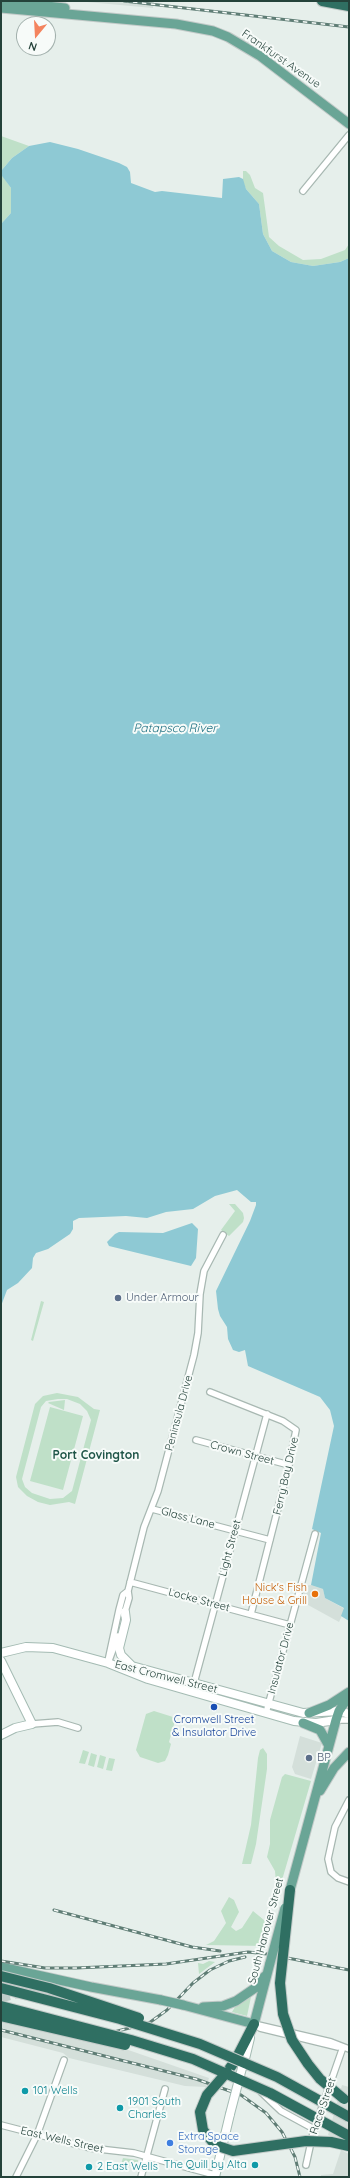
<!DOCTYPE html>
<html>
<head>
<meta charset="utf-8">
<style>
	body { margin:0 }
	#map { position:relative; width:350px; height:2178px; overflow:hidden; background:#e6efeb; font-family:Quicksand,sans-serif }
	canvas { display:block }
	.frame { position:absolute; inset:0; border:2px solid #24423a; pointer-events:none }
	.north { position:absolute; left:16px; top:16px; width:40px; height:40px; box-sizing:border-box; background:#f7fbf9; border:1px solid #a3b1ad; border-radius:50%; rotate:198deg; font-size:11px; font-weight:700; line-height:16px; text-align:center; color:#24423a }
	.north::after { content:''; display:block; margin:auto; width:14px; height:18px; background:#f4845f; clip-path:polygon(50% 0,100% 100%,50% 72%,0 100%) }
</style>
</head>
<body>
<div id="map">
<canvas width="350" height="2178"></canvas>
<div class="frame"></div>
<div class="north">N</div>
</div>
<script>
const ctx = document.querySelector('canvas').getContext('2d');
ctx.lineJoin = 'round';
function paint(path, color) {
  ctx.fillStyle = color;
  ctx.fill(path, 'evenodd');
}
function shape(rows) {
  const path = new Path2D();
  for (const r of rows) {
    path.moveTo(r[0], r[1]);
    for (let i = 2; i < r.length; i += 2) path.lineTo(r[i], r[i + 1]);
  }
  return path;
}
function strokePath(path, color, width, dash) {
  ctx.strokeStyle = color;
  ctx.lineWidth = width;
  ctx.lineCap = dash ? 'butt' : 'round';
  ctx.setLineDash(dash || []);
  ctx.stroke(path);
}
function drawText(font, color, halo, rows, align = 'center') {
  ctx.font = font + ' Quicksand,sans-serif';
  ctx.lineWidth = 4;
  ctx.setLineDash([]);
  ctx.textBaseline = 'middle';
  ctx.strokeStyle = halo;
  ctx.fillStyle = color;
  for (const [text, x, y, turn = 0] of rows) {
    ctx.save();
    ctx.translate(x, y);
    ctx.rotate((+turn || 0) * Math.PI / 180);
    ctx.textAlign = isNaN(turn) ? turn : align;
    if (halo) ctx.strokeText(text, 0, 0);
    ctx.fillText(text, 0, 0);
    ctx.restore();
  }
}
const built = shape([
	[76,1,154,1,153,8],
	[311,1585,323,1589,325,1598,345,1609,339,1622,299,1600,302,1586],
	[300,1736,322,1743,311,1779,295,1774,292,1767],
	[1,2015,88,2036,209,2078,206,2087,185,2086,69,2058,63,2053,1,2037],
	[342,2085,349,2087,349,2145,328,2135],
	[341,2150,349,2154,349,2177,321,2177,321,2175,333,2174]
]);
const green = shape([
	[1,136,29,146,12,158,1,171],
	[243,171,246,171,250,175,255,188,263,193,269,237,279,246,303,260,321,259,345,250,349,244,349,258,340,262,313,266,291,262,272,251,263,234,259,204,246,189,243,182],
	[1,174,11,188,11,213,1,224],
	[229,1204,235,1204,243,1213,244,1218,243,1222,229,1236,221,1230,235,1211],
	[41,1301,44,1302,33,1341,31,1340],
	[57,1393,78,1397,94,1409,100,1410,75,1504,69,1502,50,1505,38,1502,27,1496,18,1487,16,1477,35,1404,43,1396],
	[58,1399,67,1399,80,1404,87,1411,91,1420,72,1491,63,1498,50,1499,32,1493,25,1487,22,1479,41,1407,46,1401],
	[65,1400,64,1410,48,1403,49,1402],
	[50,1407,83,1416,63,1490,30,1481],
	[154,1711,173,1717,175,1721,169,1742,171,1744,168,1755,165,1761,158,1763,140,1757,136,1750,146,1714],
	[263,1748,267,1754,267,1769,256,1844,251,1864,242,1864,251,1825,258,1758,260,1750],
	[83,1750,89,1752,85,1764,79,1763],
	[91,1753,97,1755,94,1767,88,1765],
	[100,1755,106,1757,103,1769,97,1767],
	[109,1758,115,1759,112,1771,106,1770],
	[285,1774,311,1781,280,1887,276,1883,275,1871,267,1857,270,1844,270,1820,282,1777],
	[229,1897,234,1900,239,1912,231,1927,236,1931,242,1928,253,1911,270,1925,264,1946,206,1945,214,1941,226,1923,221,1911],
	[209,1961,215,1962,199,1974,198,1963,203,1964],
	[251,1997,247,2016,232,2012,235,2007],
	[123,2158,138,2160,137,2167,121,2164]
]);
const water = shape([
	[50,142,78,149,119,163,127,167,130,172,131,183,155,192,162,191,222,198,223,179,239,177,243,179,246,189,259,204,263,234,272,251,291,262,313,266,340,262,349,258,349,1621,341,1616,344,1608,325,1598,323,1589,311,1585,321,1533,312,1529,334,1426,330,1410,320,1397,248,1366,245,1350,239,1352,233,1350,228,1339,227,1327,220,1316,218,1309,216,1291,250,1221,256,1205,256,1202,251,1202,237,1190,215,1196,193,1209,166,1212,147,1218,126,1216,79,1218,73,1221,73,1229,70,1234,48,1249,36,1253,33,1258,32,1268,18,1283,7,1290,1,1306,1,224,11,213,11,188,2,176,1,171,12,158,29,146],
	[192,1223,198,1229,196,1258,191,1266,109,1246,107,1242,115,1234,119,1232,163,1233]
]);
const primaryTunnel = shape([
	[1,1998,34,1989]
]);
const street = shape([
	[303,191,349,135],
	[210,1392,283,1421,296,1430,289,1465,251,1614],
	[196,1440,289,1465],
	[152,1509,270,1540],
	[130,1582,290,1625],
	[124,1615,129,1598,128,1591,144,1527,158,1491,194,1355,198,1333,200,1294,204,1271,223,1235],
	[108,1661,119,1610,123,1595,128,1591],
	[108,1663,118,1636],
	[194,1683,267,1414],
	[266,1713,315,1534],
	[336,1720,349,1720],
	[32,1724,58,1722,78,1728],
	[349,1800,335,1827,328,1859,331,1872,338,1878,349,1882],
	[254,2024,331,2042,349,2049],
	[255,2024,260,2028,338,2047],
	[261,2092,281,2111,314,2129],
	[1,2125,90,2148,134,2153,215,2175],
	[306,2165,313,2133,343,2047],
	[16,2177,37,2135,64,2060],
	[141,2177,165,2089]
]);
const secondary = shape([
	[125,1612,126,1620,119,1648,121,1655,132,1666],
	[1,1653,26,1647,53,1648,108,1663,148,1679,294,1721,316,1723,336,1720],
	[1,1661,32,1724,15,1728,1,1735],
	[121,1663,303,1713,339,1711,349,1714],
	[243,2067,250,2038],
	[215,2177,230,2114]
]);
const primary = shape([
	[1,1,65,8],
	[1,8,176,24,213,31,228,37,260,56,349,124],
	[309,1713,329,1705,349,1692],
	[303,1723,320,1730,329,1746],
	[320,1791,334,1768,349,1752],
	[290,1890,336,1720,339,1711,349,1696],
	[1,1967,91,1987,161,2000],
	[183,2005,254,2024,270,1963],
	[203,2007,223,2006,236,2001,255,1988,265,1976]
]);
const highway = shape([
	[322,1,349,6],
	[227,2072,235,2061,254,2024]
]);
const rail = shape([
	[124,1,349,27],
	[54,1910,192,1947,220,1951],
	[1,1961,45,1968,76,1968,166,1964,248,1952,267,1954,349,1970],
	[1,2030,196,2079,241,2095,266,2113,282,2132,295,2157,300,2177],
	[58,2031,84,2035,102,2035,149,2023,167,2010,193,1983,210,1970,229,1961,245,1957]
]);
const secondaryBridge = shape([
	[230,2114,242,2068]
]);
const primaryBridge = shape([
	[270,1963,285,1908],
	[161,2000,183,2005]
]);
const highwayBridge = shape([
	[290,1890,280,1983,283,2014,292,2040,308,2064,320,2079,344,2099],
	[1,1976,49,1988,139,2018],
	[1,1988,120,2019,200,2044,277,2077,349,2117],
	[1,2006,131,2040,193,2059,270,2093,349,2136],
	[1,2016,125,2045],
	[227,2072,207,2095,200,2112,203,2130,215,2145,233,2151,306,2141,331,2142,349,2146]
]);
const markers = [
	[118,1298,4,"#5c6f8a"],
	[315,1594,4,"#e8710a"],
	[214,1707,4,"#1a4fb4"],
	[309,1758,4,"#5c6f8a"],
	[25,2091,4,"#0f9aa8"],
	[120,2108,4,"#0f9aa8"],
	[170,2143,4,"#3f7fe0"],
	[255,2165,4,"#0f9aa8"],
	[89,2167,4,"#0f9aa8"]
];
const streetNames = [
	["Frankfurst Avenue",281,59,35],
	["Peninsula Drive",179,1413,-75],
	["Crown Street",242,1453,15],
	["Ferry Bay Drive",286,1476,-77],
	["Glass Lane",188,1518,15],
	["Light Street",230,1548,-75],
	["Locke Street",199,1600,15],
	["Insulator Drive",281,1658,-75],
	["East Cromwell Street",166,1677,14],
	["South Hanover Street",266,1931,-75],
	["Race Street",323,2106,-71],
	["East Wells Street",62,2140,13]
];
const serviceNames = [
	["Under Armour",126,1298],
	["BP",317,1758]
];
const foodNames = [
	["Nick's Fish",307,1588],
	["House & Grill",307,1601]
];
const transitNames = [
	["Cromwell Street",214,1720],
	["& Insulator Drive",214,1733]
];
const cultureNames = [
	["101 Wells",33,2091],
	["1901 South",128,2102],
	["Charles",128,2115],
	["The Quill by Alta",247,2165,"right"],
	["2 East Wells",97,2167]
];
const shopNames = [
	["Extra Space",178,2137],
	["Storage",178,2150]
];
const waterNames = [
	["Patapsco River",175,728]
];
const neighbourhoodNames = [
	["Port Covington",96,1455]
];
paint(built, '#d4dfda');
paint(green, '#bfe0c8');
paint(water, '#8ec9d4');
strokePath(primaryTunnel, '#bfccc8', 9, [9, 4.5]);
strokePath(street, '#a8b8b2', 8);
strokePath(secondary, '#a4bbb3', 10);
strokePath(primary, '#c2cac8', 11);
strokePath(highway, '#c2cac8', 12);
strokePath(street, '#fff', 5.5);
strokePath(secondary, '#fff', 8);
strokePath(primary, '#6aa596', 9);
strokePath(highway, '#2f6f62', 10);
strokePath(rail, '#5f7d75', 3);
strokePath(rail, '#f7fbf9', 1.5, [4.5]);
strokePath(secondaryBridge, '#a4bbb3', 10, []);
strokePath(primaryBridge, '#c2cac8', 11, []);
strokePath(highwayBridge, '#c2cac8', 12, []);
strokePath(secondaryBridge, '#fff', 8);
strokePath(primaryBridge, '#6aa596', 9);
strokePath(highwayBridge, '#2f6f62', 10);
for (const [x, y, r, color] of markers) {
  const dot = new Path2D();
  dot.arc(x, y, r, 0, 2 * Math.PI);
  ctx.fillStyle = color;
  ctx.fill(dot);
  strokePath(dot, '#f7fbf9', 1.5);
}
drawText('11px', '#24423a', '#f7fbf9', streetNames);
drawText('11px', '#4e5e75', '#f7fbf9', serviceNames, 'left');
drawText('11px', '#c56008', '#f7fbf9', foodNames, 'right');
drawText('11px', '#164399', '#f7fbf9', transitNames);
drawText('11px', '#0d838f', '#f7fbf9', cultureNames, 'left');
drawText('11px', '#366cbe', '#f7fbf9', shopNames, 'left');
drawText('italic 12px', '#1c6f80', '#f7fbf9', waterNames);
drawText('bold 12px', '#1f5548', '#f7fbf9', neighbourhoodNames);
</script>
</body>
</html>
